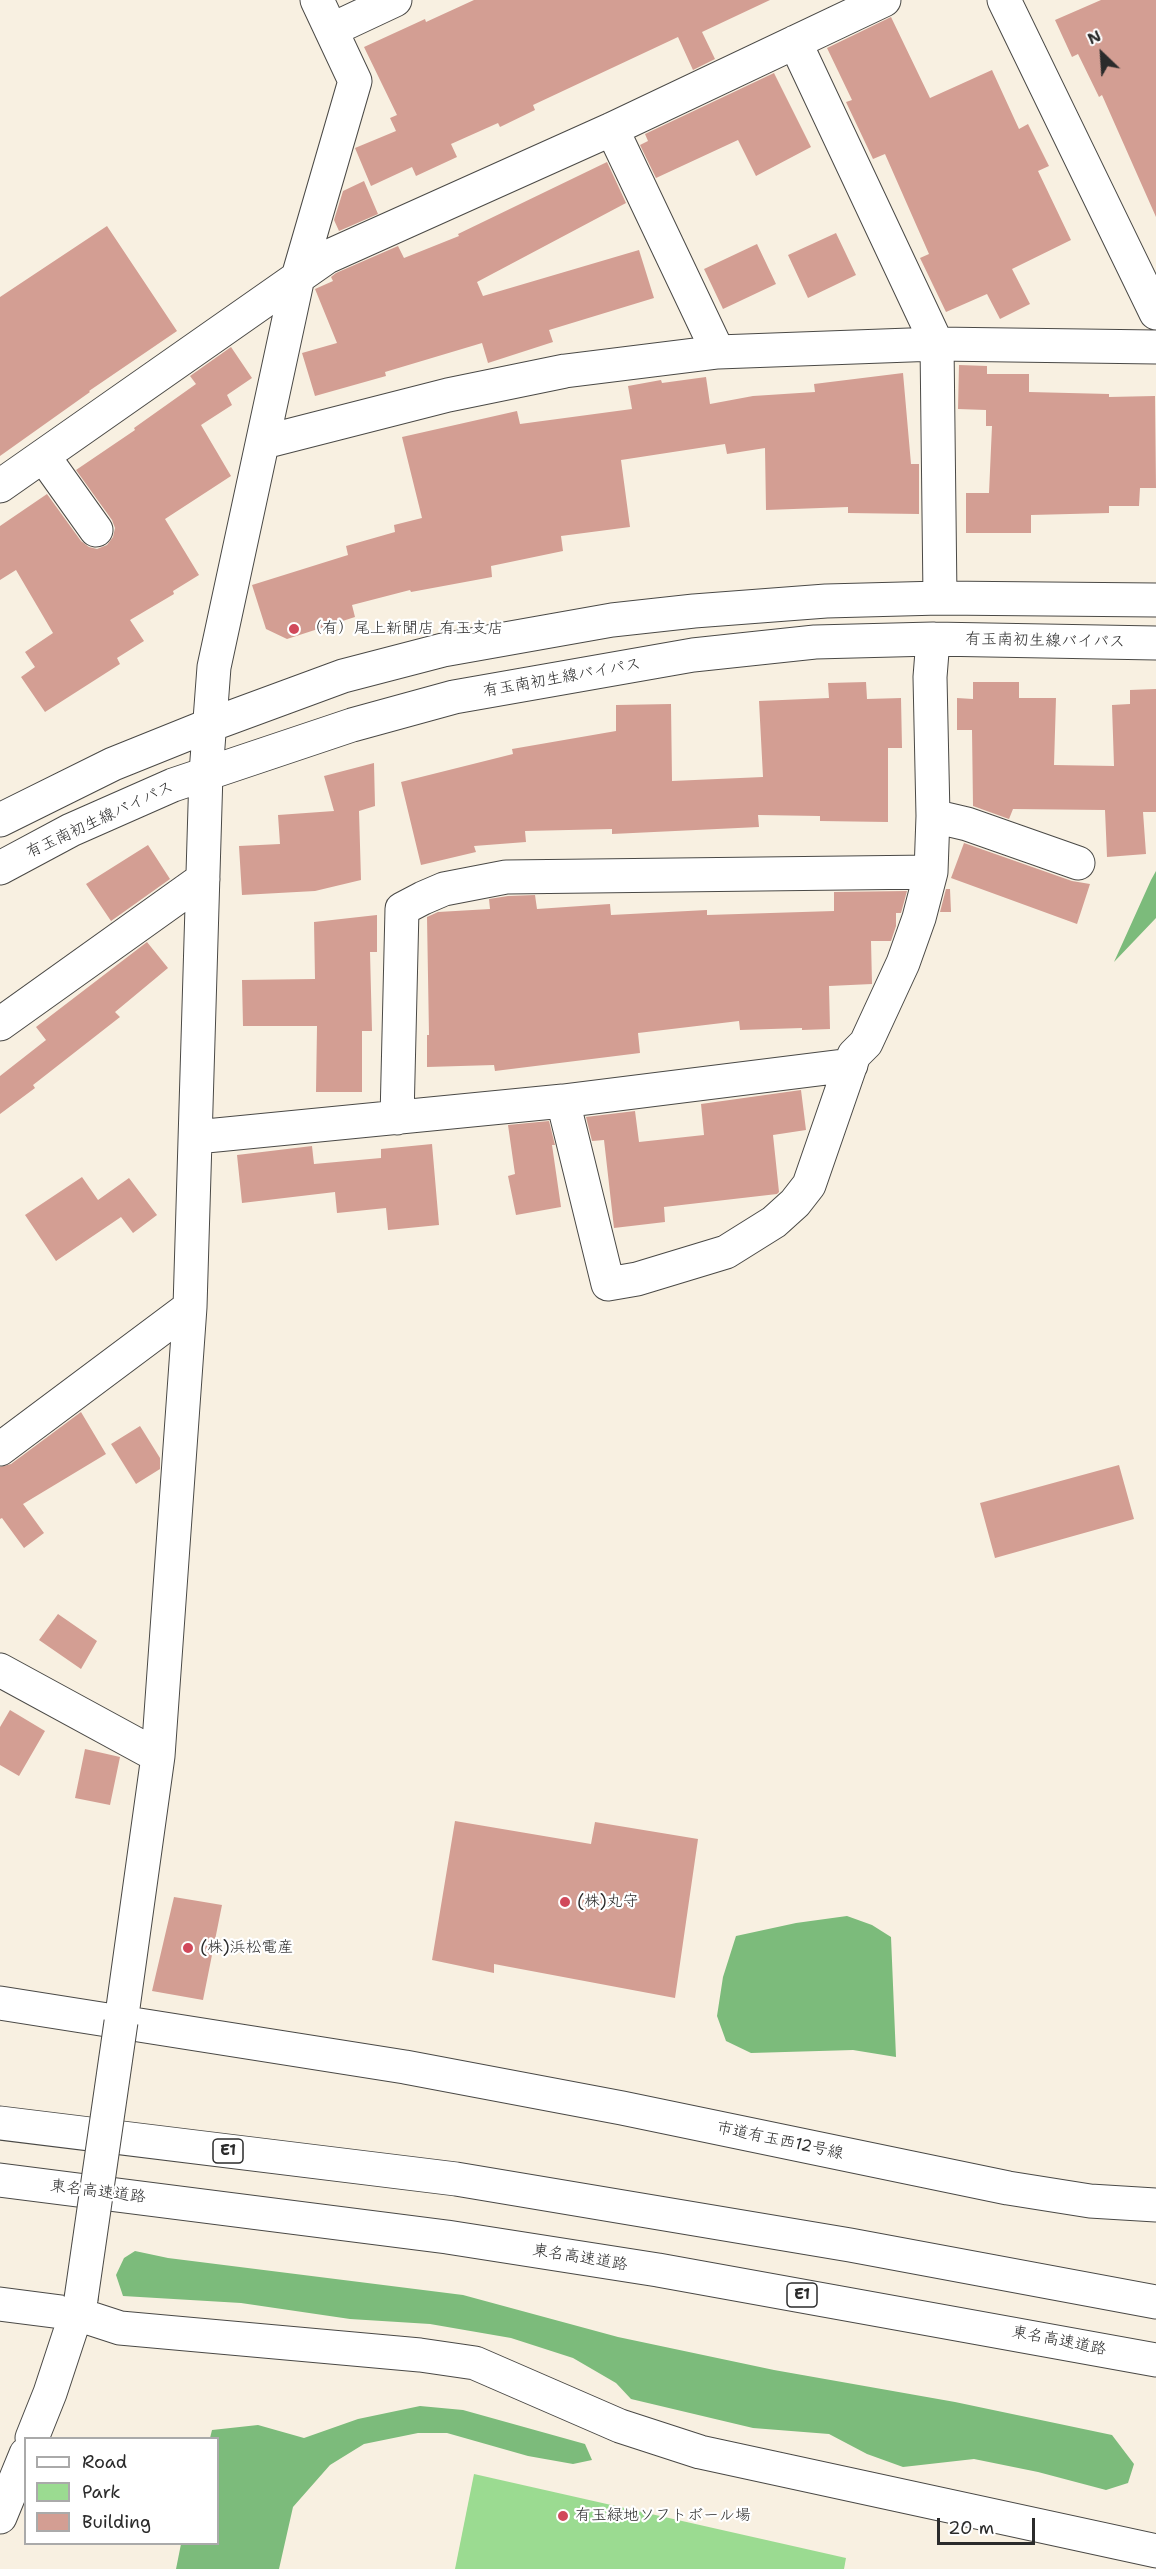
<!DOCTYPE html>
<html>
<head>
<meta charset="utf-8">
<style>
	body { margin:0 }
	#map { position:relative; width:1156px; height:2569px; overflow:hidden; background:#f8f0e1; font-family:"Shantell Sans",sans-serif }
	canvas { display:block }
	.legend { position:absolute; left:24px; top:2437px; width:195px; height:108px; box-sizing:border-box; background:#fff; border:2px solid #aaa; margin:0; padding:8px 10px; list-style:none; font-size:18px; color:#2b2b2b }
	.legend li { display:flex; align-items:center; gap:12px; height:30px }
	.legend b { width:30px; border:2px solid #aaa }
	.north { position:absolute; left:1072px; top:24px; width:60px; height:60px; -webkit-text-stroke:4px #fff; paint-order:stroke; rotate:335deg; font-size:16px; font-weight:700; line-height:24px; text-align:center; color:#2b2b2b }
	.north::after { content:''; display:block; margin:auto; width:21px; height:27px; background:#2b2b2b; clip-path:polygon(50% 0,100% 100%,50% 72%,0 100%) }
	.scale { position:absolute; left:937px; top:2518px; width:98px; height:27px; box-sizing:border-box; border:3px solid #2b2b2b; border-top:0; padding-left:8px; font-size:18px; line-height:21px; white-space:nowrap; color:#2b2b2b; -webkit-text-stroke:4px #fff; paint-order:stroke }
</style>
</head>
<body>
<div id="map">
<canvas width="1156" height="2569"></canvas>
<ul class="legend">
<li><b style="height:8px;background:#fff"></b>Road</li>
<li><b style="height:16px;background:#9bdb91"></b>Park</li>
<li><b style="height:16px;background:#d39e93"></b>Building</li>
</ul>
<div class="north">N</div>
<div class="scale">20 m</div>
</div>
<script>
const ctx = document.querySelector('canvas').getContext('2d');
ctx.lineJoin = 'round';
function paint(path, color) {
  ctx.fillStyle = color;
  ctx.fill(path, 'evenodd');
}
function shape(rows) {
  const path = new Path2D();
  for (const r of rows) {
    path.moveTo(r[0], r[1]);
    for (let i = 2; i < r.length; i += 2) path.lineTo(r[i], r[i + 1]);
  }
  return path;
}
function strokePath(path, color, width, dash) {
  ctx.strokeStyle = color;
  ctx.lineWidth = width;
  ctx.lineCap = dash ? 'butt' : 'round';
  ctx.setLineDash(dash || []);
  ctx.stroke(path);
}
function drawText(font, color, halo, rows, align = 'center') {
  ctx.font = font + ' "Shantell Sans","Klee One",sans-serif';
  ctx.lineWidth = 4.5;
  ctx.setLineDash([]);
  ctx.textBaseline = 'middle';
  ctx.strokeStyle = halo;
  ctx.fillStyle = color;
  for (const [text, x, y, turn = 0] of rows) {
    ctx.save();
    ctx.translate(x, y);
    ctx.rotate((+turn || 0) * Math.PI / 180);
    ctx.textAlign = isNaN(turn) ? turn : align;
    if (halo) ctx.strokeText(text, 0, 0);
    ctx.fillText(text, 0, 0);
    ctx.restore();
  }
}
const green = shape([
	[474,2474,846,2558,844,2569,455,2569]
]);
const forest = shape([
	[1156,871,1156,918,1114,962,1151,880],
	[847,1916,872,1925,891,1937,896,2057,853,2050,751,2053,726,2041,717,2016,723,1977,736,1936,796,1923],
	[135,2251,168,2258,463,2295,618,2337,774,2370,955,2402,1112,2435,1134,2464,1128,2483,1106,2490,1038,2472,974,2459,903,2467,867,2454,829,2434,753,2428,631,2399,616,2383,573,2358,511,2338,430,2324,350,2319,241,2303,123,2296,116,2275,124,2258],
	[420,2406,463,2410,585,2444,592,2460,573,2464,528,2456,447,2433,418,2433,364,2444,330,2465,293,2507,279,2569,176,2569,181,2544,218,2544,218,2438,210,2438,212,2430,258,2425,304,2438,358,2419]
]);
const building = shape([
	[474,0,770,0,702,32,715,59,693,70,678,37,533,105,535,110,500,127,498,123,451,144,457,157,416,176,412,167,371,186,355,148,396,131,390,118,397,115,364,47,425,19,426,22],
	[1101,0,1156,0,1156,217,1102,95,1099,97,1078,54,1072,57,1055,20],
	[891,17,930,98,992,70,1019,129,1028,124,1049,166,1038,171,1071,240,1012,269,1030,304,1000,319,987,294,946,312,920,258,929,254,885,154,873,159,846,102,852,100,827,48],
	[774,73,811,147,756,176,738,140,656,178,640,145,648,141,645,134],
	[607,162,626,203,477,282,483,296,639,250,654,298,549,330,553,342,488,363,482,343,385,372,386,376,315,396,302,353,337,343,315,289,333,281,331,277,336,273,398,246,404,258,459,236,458,234],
	[364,181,378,214,339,231,334,220,343,191],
	[107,226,177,331,89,391,90,392,0,456,0,297],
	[836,233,856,275,808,298,788,255],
	[757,244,776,284,723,309,704,269],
	[231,347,252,378,227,395,232,405,201,425,231,476,165,519,199,575,173,591,174,594,130,620,144,641,117,658,120,664,45,712,21,677,35,667,25,652,53,633,16,570,0,580,0,526,47,494,81,541,89,547,97,549,107,545,113,537,115,528,112,520,76,470,135,430,134,428,196,384,190,376],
	[959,365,987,366,987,374,1029,374,1029,392,1109,394,1109,397,1155,396,1156,488,1140,488,1139,506,1109,506,1109,513,1031,515,1031,533,966,533,966,493,989,493,992,426,986,426,986,410,958,409],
	[903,373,911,464,919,464,919,514,848,513,848,507,766,510,765,448,727,454,725,444,621,460,630,527,561,536,563,551,491,566,492,577,411,592,410,590,352,605,355,617,287,639,266,629,252,585,348,555,346,546,395,532,394,525,422,518,402,437,517,411,520,424,632,409,628,386,661,380,662,383,706,377,710,404,753,396,815,392,814,384],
	[866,682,867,699,901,698,902,748,888,748,888,822,820,821,820,816,758,815,759,827,612,834,612,829,525,831,526,842,474,846,476,852,421,865,401,782,513,754,512,749,616,731,616,705,671,704,672,781,763,777,759,701,829,698,828,683],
	[973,682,1019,682,1019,698,1056,698,1054,765,1114,766,1112,705,1130,704,1130,690,1156,689,1156,812,1143,812,1146,854,1107,857,1105,810,1013,809,1009,819,973,806,972,730,957,730,957,698,973,699],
	[374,763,375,806,359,811,361,880,315,891,242,895,239,846,280,844,278,815,334,811,324,776],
	[964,843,1072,881,1090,884,1077,924,951,878],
	[148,845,170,879,111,921,86,884],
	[946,889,950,889,951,912,940,912],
	[907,891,901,913,896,913,896,926,891,941,871,941,872,984,829,986,830,1029,802,1030,802,1028,740,1030,739,1021,638,1033,640,1053,495,1071,494,1065,427,1067,427,1035,429,1035,427,917,438,912,490,909,489,899,508,896,535,895,537,909,610,904,611,915,707,910,707,915,834,911,834,892],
	[377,915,377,952,370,952,372,1031,362,1031,362,1092,316,1092,317,1026,243,1026,242,980,315,979,314,922],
	[147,942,168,968,115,1012,120,1017,33,1085,35,1088,0,1114,0,1076,46,1040,36,1027],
	[801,1090,806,1130,773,1135,779,1192,777,1194,664,1207,665,1222,614,1228,604,1140,592,1141,586,1117,635,1111,639,1142,704,1135,701,1104],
	[549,1121,555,1145,552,1145,561,1207,516,1215,508,1176,515,1174,508,1125],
	[432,1144,439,1225,388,1230,386,1208,337,1213,335,1192,242,1203,237,1155,312,1146,314,1164,381,1158,381,1149],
	[82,1177,98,1200,129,1178,157,1215,133,1233,121,1217,56,1261,25,1215],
	[81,1412,106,1454,23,1504,44,1533,24,1548,2,1518,0,1519,0,1467,11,1464],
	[140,1426,160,1458,160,1469,136,1484,111,1444],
	[1119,1465,1134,1519,995,1558,980,1503],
	[58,1614,97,1641,81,1669,39,1640],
	[10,1710,45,1731,19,1776,0,1765,0,1727],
	[85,1749,120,1757,110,1805,75,1798],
	[455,1821,591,1844,595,1822,698,1839,675,1998,494,1964,494,1973,432,1960],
	[174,1897,222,1905,203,2000,152,1991]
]);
const minor = shape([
	[1004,0,1156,313],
	[331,30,395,0],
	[795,42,937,344,940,598],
	[612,129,718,352],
	[264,442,448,395,565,371,718,352,937,344,1156,347],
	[44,457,96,530],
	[0,486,327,257,612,129,884,0],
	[933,816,967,824,1078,863],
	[0,820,113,764,210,725,343,676,443,650,612,620,694,611,826,601,940,598,1156,600],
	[0,868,71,830,173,785,352,725,454,697,693,655,815,642,933,639,1156,643],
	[0,1024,203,879],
	[563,1101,608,1284,637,1279,726,1252,774,1222,795,1203,809,1185,854,1055,866,1043,903,963,919,918,931,872,933,816,930,677,933,639],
	[397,1118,402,909,423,898,444,889,506,877,931,872],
	[196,1137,563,1101,851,1065],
	[0,1449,190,1307],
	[0,1670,158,1756],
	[0,2003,405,2067,622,2108,1008,2188,1090,2201,1156,2205],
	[121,2022,158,1756,190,1307,206,773,214,667,298,277,355,81,317,0],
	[0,2304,77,2314,120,2328,420,2355,475,2363,620,2426,700,2452,1156,2551],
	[32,2438,50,2393,81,2299],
	[0,2517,26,2454]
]);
const highway = shape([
	[0,2123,456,2179,850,2245,1156,2302],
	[0,2180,447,2237,658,2270,1156,2360]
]);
const minorBridge = shape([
	[81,2299,121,2022]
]);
const markers = [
	[294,629,6,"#d1495b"],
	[565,1902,6,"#d1495b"],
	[188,1948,6,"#d1495b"],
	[563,2516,6,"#d1495b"]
];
const shields = [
	[228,2151,30],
	[802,2295,30]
];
const shieldNames = [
	["E1",228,2151],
	["E1",802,2295]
];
const poiNames = [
	["（有）尾上新聞店 有玉支店",306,629],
	["(株)丸守",577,1902],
	["(株)浜松電産",200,1948],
	["有玉緑地ソフトボール場",575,2516]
];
const streetNames = [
	["有玉南初生線バイパス",1045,641,1],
	["有玉南初生線バイパス",562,678,-10],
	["有玉南初生線バイパス",100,820,-25],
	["市道有玉西12号線",780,2141,12],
	["東名高速道路",98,2192,7],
	["東名高速道路",580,2258,9],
	["東名高速道路",1059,2341,11]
];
paint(green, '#9bdb91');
paint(forest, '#7cbb7b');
paint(building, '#d39e93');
strokePath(minor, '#4a4946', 35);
strokePath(highway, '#4a4946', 35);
strokePath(minor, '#fff', 33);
strokePath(highway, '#fff', 33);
strokePath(minorBridge, '#4a4946', 35, []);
strokePath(minorBridge, '#fff', 33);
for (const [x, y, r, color] of markers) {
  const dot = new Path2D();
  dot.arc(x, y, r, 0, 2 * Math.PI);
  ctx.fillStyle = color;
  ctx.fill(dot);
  strokePath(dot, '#fff', 2);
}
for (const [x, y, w] of shields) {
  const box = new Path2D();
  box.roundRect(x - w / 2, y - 12, w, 24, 4.5);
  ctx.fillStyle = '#fff';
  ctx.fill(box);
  strokePath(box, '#2b2b2b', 1.5);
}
drawText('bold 15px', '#2b2b2b', null, shieldNames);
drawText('16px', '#2b2b2b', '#fff', poiNames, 'left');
drawText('16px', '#2b2b2b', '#fff', streetNames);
</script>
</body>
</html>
